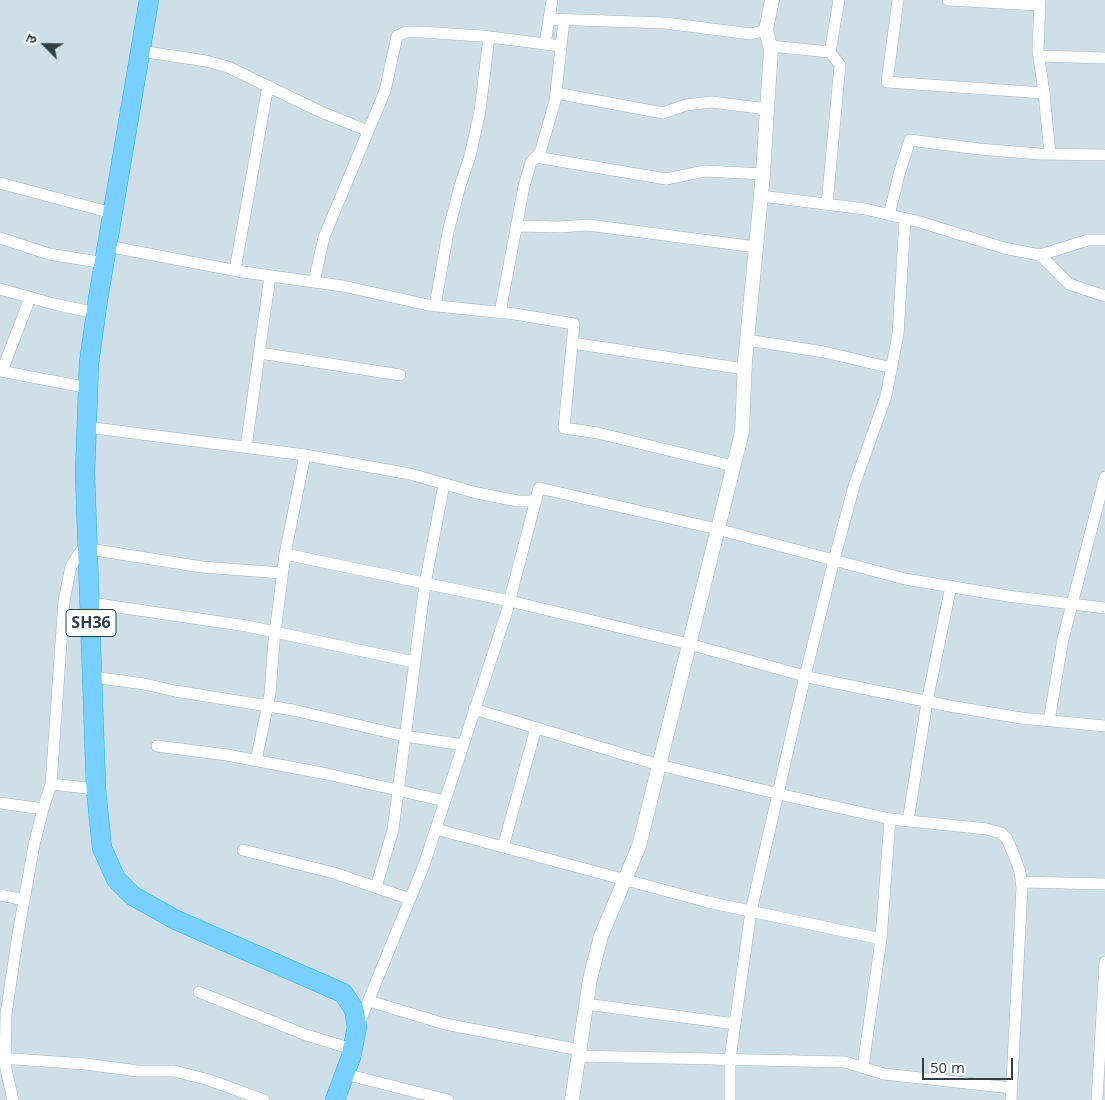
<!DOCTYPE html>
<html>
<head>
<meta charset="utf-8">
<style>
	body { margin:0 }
	#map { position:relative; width:1105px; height:1100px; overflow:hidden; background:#e1edf3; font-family:"Open Sans","Noto Sans Devanagari",sans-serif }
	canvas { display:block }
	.north { position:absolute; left:20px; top:20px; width:50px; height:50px; -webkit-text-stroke:4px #fff; paint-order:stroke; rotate:293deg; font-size:14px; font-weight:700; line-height:20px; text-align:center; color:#313f44 }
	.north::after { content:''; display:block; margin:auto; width:18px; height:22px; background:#313f44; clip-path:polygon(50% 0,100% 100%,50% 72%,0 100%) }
	.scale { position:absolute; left:922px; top:1058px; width:91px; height:22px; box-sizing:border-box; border:2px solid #313f44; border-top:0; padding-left:6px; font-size:15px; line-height:18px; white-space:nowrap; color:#313f44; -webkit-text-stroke:4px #fff; paint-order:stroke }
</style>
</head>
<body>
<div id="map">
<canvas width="1105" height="1100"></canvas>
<div class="north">उ</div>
<div class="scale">50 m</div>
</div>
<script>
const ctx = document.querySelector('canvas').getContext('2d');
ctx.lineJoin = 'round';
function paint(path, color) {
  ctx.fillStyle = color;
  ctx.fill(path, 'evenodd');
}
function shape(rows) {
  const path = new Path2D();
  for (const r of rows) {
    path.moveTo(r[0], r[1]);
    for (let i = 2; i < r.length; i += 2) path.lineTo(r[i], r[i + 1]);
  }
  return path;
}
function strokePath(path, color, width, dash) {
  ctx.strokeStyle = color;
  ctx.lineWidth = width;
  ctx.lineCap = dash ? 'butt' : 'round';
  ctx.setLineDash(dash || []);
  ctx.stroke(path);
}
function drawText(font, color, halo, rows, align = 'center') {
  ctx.font = font + ' "Open Sans",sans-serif';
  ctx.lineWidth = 4;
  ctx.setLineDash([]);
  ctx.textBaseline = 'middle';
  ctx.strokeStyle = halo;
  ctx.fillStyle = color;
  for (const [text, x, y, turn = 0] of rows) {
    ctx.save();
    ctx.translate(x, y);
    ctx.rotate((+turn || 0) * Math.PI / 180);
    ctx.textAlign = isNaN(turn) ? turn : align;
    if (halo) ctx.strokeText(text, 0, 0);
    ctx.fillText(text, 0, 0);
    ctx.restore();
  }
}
const residential = shape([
	[0,0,1105,0,1105,1100,0,1100]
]);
const minor = shape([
	[898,0,887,82,1044,93],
	[948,0,1039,5],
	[1040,0,1038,51,1044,93,1050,154],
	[549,19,665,23,751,34,766,30],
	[545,44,552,0],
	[770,46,830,52,839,0],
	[140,51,206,61,228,67,319,111,368,131],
	[1039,56,1105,58],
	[556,93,663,113,686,105,712,102,767,109],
	[536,157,666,179,705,171,763,174],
	[0,183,112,213],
	[761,196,865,209,920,222,1004,248,1040,255,1069,284,1105,296],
	[827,204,840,65,830,52],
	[889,215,900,171,910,140,979,149,1039,154,1105,155],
	[516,226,559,227,588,225,756,247],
	[0,238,49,254,104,263],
	[107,246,243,272,343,286,428,305,515,314,574,324,564,428,598,433,733,466],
	[1040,255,1088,240,1105,240],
	[235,270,268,86],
	[314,282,324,237,385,91,397,36,406,32,421,32,482,36,561,46],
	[0,289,54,304,96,313],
	[435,306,448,232,460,186,470,156,480,111,489,37],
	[500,313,524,186,531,162,540,153,555,101,564,20],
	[747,340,824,352,892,368],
	[572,343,745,369],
	[260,353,400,375],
	[0,371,89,388],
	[2,371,30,298],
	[87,427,305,455,410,474,477,493,518,501,536,501],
	[246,447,270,276],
	[89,549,202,567,282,573],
	[285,554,510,601,689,644,812,678,950,706,1021,718,1105,726],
	[91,603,247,626,414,662],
	[93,677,144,684,175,691,293,710,405,736,463,745],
	[474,709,659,765,792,797,890,819,987,829,1001,833,1007,839,1014,855,1020,872,1022,888,1011,1100],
	[1049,721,1063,639,1105,477],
	[157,746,227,755,327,774,445,801],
	[256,761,270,694,274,641,285,554,305,455],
	[51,784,64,601,71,566,87,542],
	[0,803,43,809],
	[908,821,927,702,951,586],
	[436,829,708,902,881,939],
	[503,847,536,728],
	[243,850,334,873,410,899],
	[1021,882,1105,884],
	[376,887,393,830,425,584,444,484],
	[0,895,24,900],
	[199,992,306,1035,352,1049],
	[369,1001,445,1024,580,1050],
	[586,1004,735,1024],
	[358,1026,424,865,506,614,539,488,717,529,905,579,1008,596,1105,608],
	[578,1056,845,1062,884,1074,1012,1088],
	[0,1058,85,1064,138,1071,174,1071,209,1080,264,1100],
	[863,1067,881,939,890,819],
	[345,1074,448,1100],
	[13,1100,5,1065,6,1014,18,934,34,845,43,809,51,784,96,789],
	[730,1100,730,1059,751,911,805,676,834,560,854,486,886,396,898,334,905,219],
	[1097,1100,1105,962]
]);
const tertiary = shape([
	[572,1100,590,979,601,936,639,846,742,432,745,361,763,174,767,109,771,50,766,30,772,0]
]);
const trunk = shape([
	[149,0,98,299,89,363,85,473,96,789,102,848,116,879,133,896,176,920,343,993,354,1009,357,1027,351,1057,335,1100]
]);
const shields = [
	[91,623,50]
];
const shieldNames = [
	["SH36",91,623]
];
paint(residential, '#cedfe7');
strokePath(minor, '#a3b6be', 12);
strokePath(tertiary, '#a3b6be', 15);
strokePath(trunk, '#20b3ed', 20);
strokePath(minor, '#fff', 11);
strokePath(tertiary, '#fff', 14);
strokePath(trunk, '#77d0ff', 19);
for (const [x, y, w] of shields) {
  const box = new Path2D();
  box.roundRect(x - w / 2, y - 13.5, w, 27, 4);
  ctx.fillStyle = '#fff';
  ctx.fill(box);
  strokePath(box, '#313f44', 1);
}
drawText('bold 16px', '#313f44', null, shieldNames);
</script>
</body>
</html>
